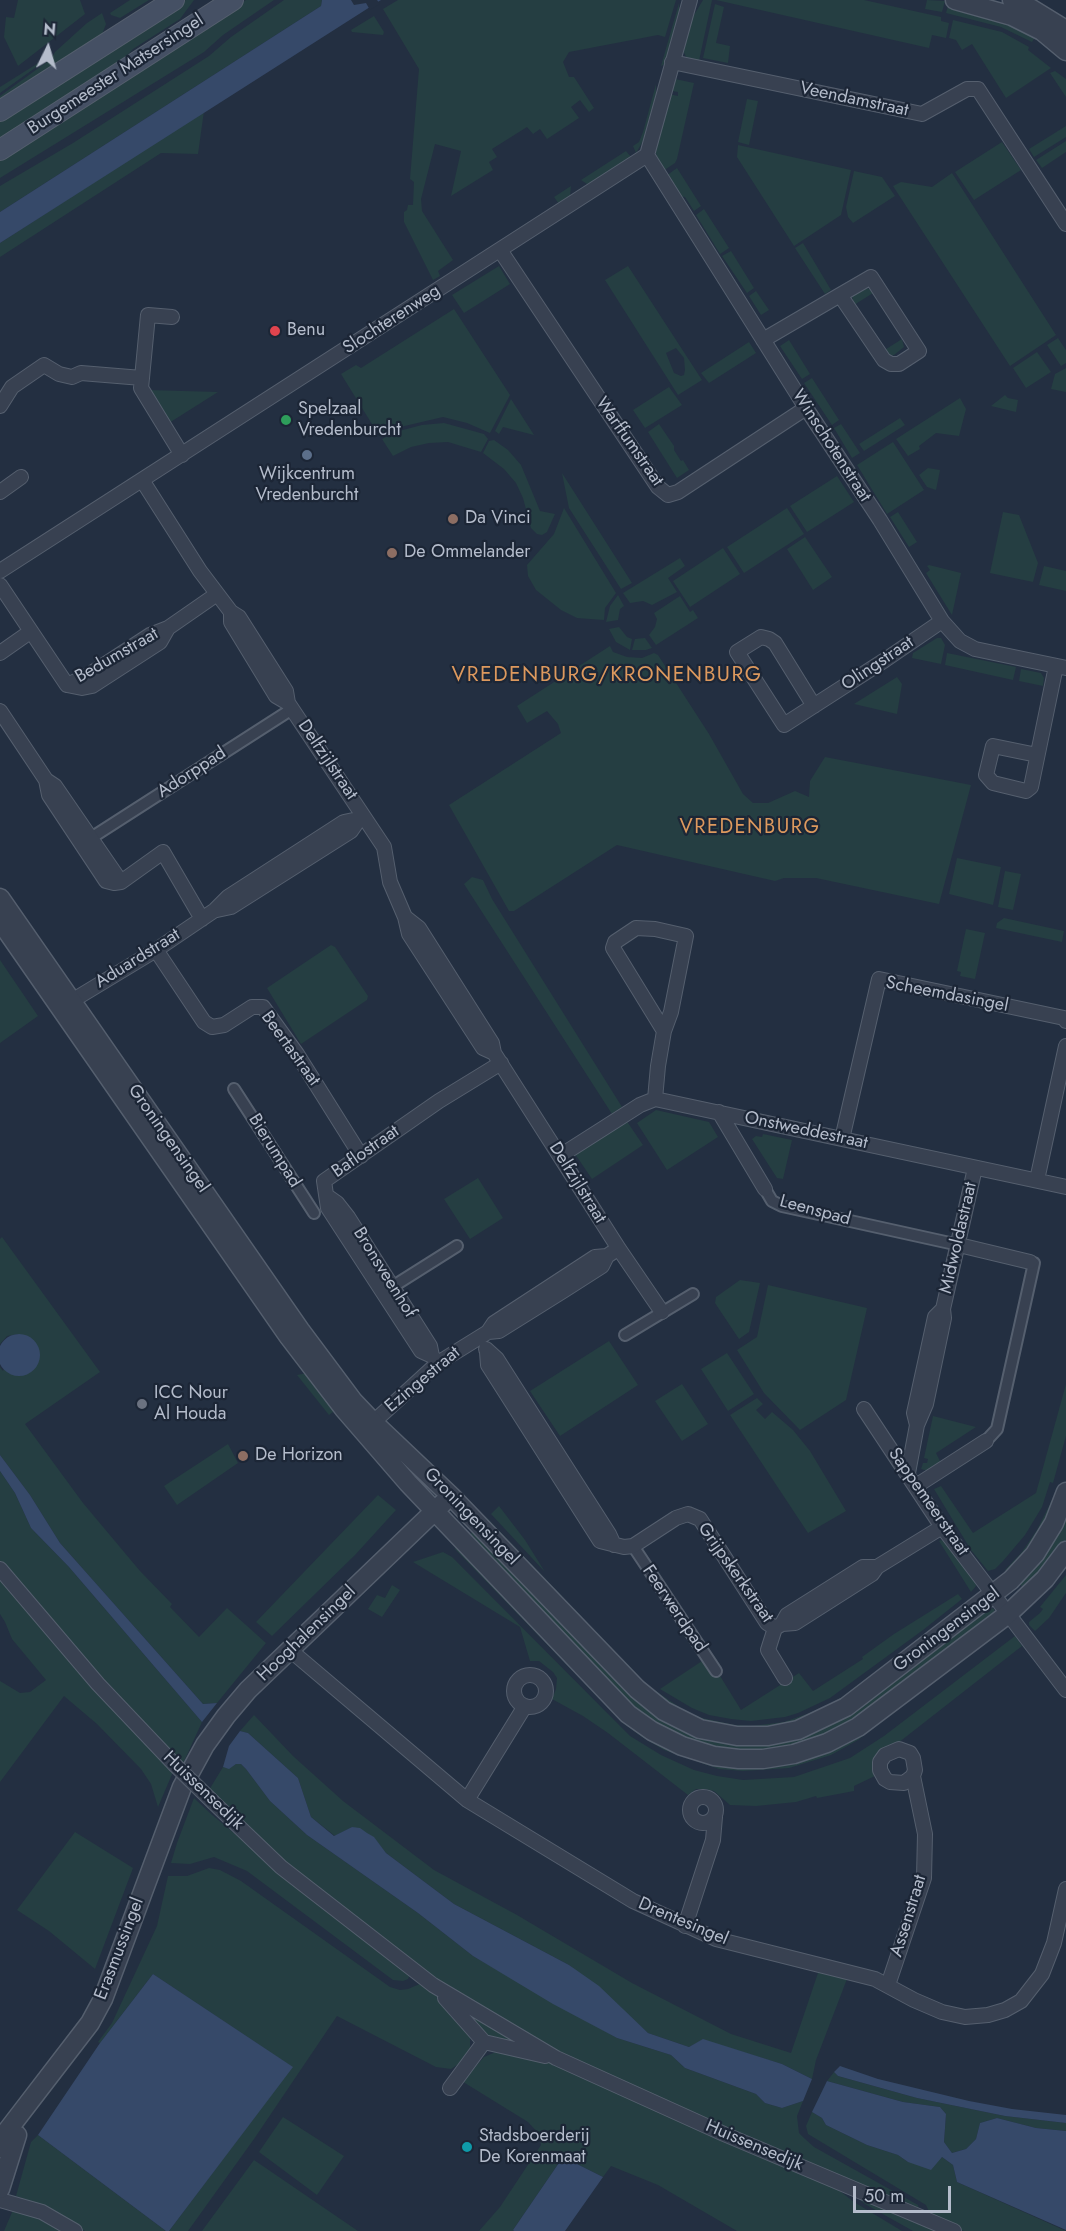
<!DOCTYPE html>
<html>
<head>
<meta charset="utf-8">
<style>
	body { margin:0 }
	#map { position:relative; width:1066px; height:2231px; overflow:hidden; background:#232f41; font-family:Jost,sans-serif }
	canvas { display:block }
	.north { position:absolute; left:18px; top:18px; width:60px; height:60px; -webkit-text-stroke:4px #1c2636; paint-order:stroke; rotate:5deg; font-size:16px; font-weight:700; line-height:24px; text-align:center; color:#b4bccb }
	.north::after { content:''; display:block; margin:auto; width:21px; height:27px; background:#b4bccb; clip-path:polygon(50% 0,100% 100%,50% 72%,0 100%) }
	.scale { position:absolute; left:853px; top:2186px; width:98px; height:27px; box-sizing:border-box; border:3px solid #b4bccb; border-top:0; padding-left:8px; font-size:18px; line-height:21px; white-space:nowrap; color:#b4bccb; -webkit-text-stroke:4px #1c2636; paint-order:stroke }
</style>
</head>
<body>
<div id="map">
<canvas width="1066" height="2231"></canvas>
<div class="north">N</div>
<div class="scale">50 m</div>
</div>
<script>
const ctx = document.querySelector('canvas').getContext('2d');
ctx.lineJoin = 'round';
function paint(path, color) {
  ctx.fillStyle = color;
  ctx.fill(path, 'evenodd');
}
function shape(rows) {
  const path = new Path2D();
  for (const r of rows) {
    if (r.length === 3) {
      path.moveTo(r[0] + r[2], r[1]);
      path.arc(r[0], r[1], r[2], 0, 2 * Math.PI);
      continue;
    }
    path.moveTo(r[0], r[1]);
    for (let i = 2; i < r.length; i += 2) path.lineTo(r[i], r[i + 1]);
  }
  return path;
}
function strokePath(path, color, width, dash) {
  ctx.strokeStyle = color;
  ctx.lineWidth = width;
  ctx.lineCap = dash ? 'butt' : 'round';
  ctx.setLineDash(dash || []);
  ctx.stroke(path);
}
function drawText(font, color, halo, rows, align = 'center') {
  ctx.font = font + ' Jost,sans-serif';
  ctx.lineWidth = 4.5;
  ctx.setLineDash([]);
  ctx.textBaseline = 'middle';
  ctx.strokeStyle = halo;
  ctx.fillStyle = color;
  for (const [text, x, y, turn = 0] of rows) {
    ctx.save();
    ctx.translate(x, y);
    ctx.rotate((+turn || 0) * Math.PI / 180);
    ctx.textAlign = isNaN(turn) ? turn : align;
    if (halo) ctx.strokeText(text, 0, 0);
    ctx.fillText(text, 0, 0);
    ctx.restore();
  }
}
const green = shape([
	[18,0,80,0,85,14,18,66,4,37,6,17,14,18],
	[130,0,149,0,120,18,111,15,110,13],
	[186,0,194,0,180,19,133,49,123,60,0,142,0,120],
	[246,0,274,0,223,35,204,52,0,178,0,159],
	[284,0,322,0,321,6,0,212,0,186,73,143,209,56,231,37],
	[398,0,676,0,665,37,658,35,569,52,563,62,569,77,574,77,594,108,589,112,580,100,571,107,579,118,547,139,540,129,533,134,527,127,492,149,497,157,489,162,493,170,451,196,461,151,435,144,421,199,422,211,453,260,438,271,440,276,433,280,404,222,404,212,407,210,408,205,413,205,414,182,410,179,419,69,383,9],
	[703,0,712,0,699,61,686,57,683,50,688,25],
	[716,0,864,0,941,17,941,21,949,23,946,38,932,35,929,48],
	[927,0,945,1,942,12,925,9],
	[949,2,984,15,1038,33,1032,42,1001,27,946,13],
	[679,3,679,13,665,64,661,66],
	[715,4,724,7,716,43,730,46,728,63,703,58],
	[102,13,106,24,101,37,0,103,0,96,51,59,55,52,87,23],
	[374,16,384,32,383,35,352,32,351,30],
	[953,20,1002,32,1029,47,1028,50,1051,68,1006,98,972,44,962,50,956,40,949,38],
	[51,55,49,58,0,93,0,87],
	[1055,71,1066,79,1066,97,1050,73],
	[675,79,694,83,677,159,675,163,663,171,655,151,669,94,678,96,678,92,672,91],
	[656,84,656,94,643,141,636,153,633,146,639,142,643,132],
	[747,99,758,101,749,145,738,142],
	[204,111,198,154,161,153,0,257,0,243],
	[1066,126,1066,137,1034,157,1029,149],
	[1066,141,1066,152,1042,168,1036,160],
	[1002,142,1021,170,974,200,955,172],
	[738,145,851,170,841,215,794,246,737,157],
	[626,151,631,157,591,183,587,184,581,180],
	[677,168,701,206,694,211,685,197,679,196,666,176],
	[854,171,882,177,895,196,853,223,848,217,846,207],
	[952,173,1056,335,1010,366,893,186,901,182,932,187],
	[571,186,570,196,559,204,554,197],
	[704,209,729,248,720,254,696,215],
	[803,243,831,290,825,294,795,248],
	[731,251,754,288,747,293,722,256],
	[499,266,510,284,464,313,452,295],
	[628,266,702,380,678,395,605,280],
	[676,348,684,358,685,370,684,375,681,376,674,373,666,353],
	[864,288,870,289,873,293,854,305,852,296],
	[756,291,769,310,761,315,749,296],
	[454,309,510,395,490,433,467,423,443,417,396,428,380,437,341,374,356,365,361,368],
	[1058,338,1066,350,1066,363,1061,366,1047,345],
	[902,339,904,347,894,355,889,356,883,351],
	[789,340,810,374,802,379,780,346],
	[749,342,756,353,709,383,701,373],
	[1037,352,1051,372,1026,388,1013,368],
	[1066,368,1066,392,1051,389,1055,374],
	[812,378,839,420,832,425,804,383],
	[669,387,682,405,645,428,633,410],
	[148,390,218,392,169,423],
	[1005,395,1008,398,1018,400,1016,412,991,406],
	[960,398,966,409,959,436,936,433,919,446,920,449,908,456,896,439],
	[511,399,534,435,503,427,499,434,495,431],
	[900,418,905,425,864,451,859,444],
	[444,423,484,434,488,439,481,452,448,442,429,443,411,447,393,456,382,439,399,431,422,425],
	[659,424,674,446,674,450,681,461,683,460,689,470,677,478,648,432],
	[841,424,860,453,852,458,834,428],
	[494,440,508,450,521,465,540,511,555,514,547,532,542,535,537,534,531,528,523,498,516,483,504,469,483,453,489,441],
	[893,442,924,490,887,514,857,465],
	[928,468,940,470,936,490,927,487,919,475],
	[562,473,632,583,621,589,569,508],
	[837,476,854,502,807,532,790,506],
	[564,508,616,593,605,608,604,620,577,618,561,610,536,590,528,576,527,565,554,534],
	[787,508,804,534,744,573,727,547],
	[898,512,917,542,909,547,890,517],
	[1003,512,1019,515,1038,563,1033,582,990,573],
	[805,537,832,577,813,590,787,549],
	[723,548,740,574,690,607,673,581],
	[680,558,685,566,668,578,677,592,652,605,643,601,630,603,623,593],
	[929,565,961,573,952,615,926,573,930,570,927,566],
	[1044,566,1066,571,1066,591,1039,585],
	[618,595,624,606,620,609,618,620,606,622,610,606],
	[680,596,690,612,693,610,698,618,656,645,649,635,655,627,657,619,654,613],
	[619,627,627,637,632,639,630,650,616,642,609,629],
	[645,638,652,648,646,650,632,650,635,639],
	[937,638,941,638,945,645,941,664,912,658,913,653],
	[610,646,613,652,627,657,642,658,654,653,658,655,709,734,743,794,753,803,768,803,795,791,809,797,810,781,825,757,971,785,939,904,816,878,784,878,775,881,617,845,514,911,509,911,449,805,561,733,558,724,547,711,527,723,517,706],
	[947,653,1016,667,1013,680,945,665],
	[1021,669,1041,673,1044,678,1043,686,1019,681],
	[897,677,902,684,897,714,854,704],
	[957,858,1001,867,993,905,949,894],
	[1005,871,1021,874,1013,910,998,907],
	[472,877,483,880,492,899,622,1107,612,1114,464,884],
	[1004,918,1064,931,1062,942,996,928,997,923],
	[966,929,985,933,975,979,960,976,961,972,957,971],
	[331,945,335,947,368,996,367,1000,301,1044,267,988],
	[0,960,38,1016,0,1043],
	[656,1110,709,1122,718,1137,667,1170,637,1123],
	[626,1120,643,1145,592,1179,575,1154],
	[763,1134,792,1140,783,1179,777,1178,752,1139,756,1136,762,1137],
	[478,1178,503,1218,470,1239,444,1199],
	[2,1237,100,1372,25,1424,83,1503,140,1571,172,1604,170,1607,199,1637,227,1608,266,1643,217,1703,203,1704,60,1543,30,1495,0,1455,0,1367,3,1371,19,1334,7,1336,0,1344,0,1239],
	[740,1280,760,1283,749,1332,739,1339,715,1303,716,1297],
	[768,1285,867,1308,846,1400,800,1430,764,1393,737,1350,757,1337],
	[609,1341,638,1385,560,1436,530,1391],
	[727,1353,754,1394,728,1411,701,1369],
	[307,1373,311,1376,311,1382,325,1401,332,1401,337,1409,329,1415,297,1375],
	[682,1384,708,1424,682,1441,655,1401],
	[1066,1384,1066,1436,1053,1483,1050,1482,1042,1507,1025,1535,1003,1561,995,1569,988,1571,971,1550,934,1489,941,1486,973,1533,1036,1493],
	[757,1398,763,1404,756,1410,765,1419,772,1412,793,1430,810,1451,846,1511,808,1533,730,1415],
	[933,1416,976,1427,936,1453,941,1463,928,1471,921,1469,923,1463,927,1463,928,1459,924,1458],
	[228,1444,238,1463,177,1505,164,1486],
	[0,1471,15,1493,31,1528,69,1567,202,1722,181,1768,0,1565],
	[378,1495,396,1510,355,1555,272,1636,256,1622],
	[1053,1498,1059,1500,1054,1513,1010,1574,1005,1570,1022,1552,1037,1530],
	[1066,1504,1066,1540,1055,1557,1026,1591,1017,1581],
	[499,1506,525,1540,545,1572,491,1514],
	[487,1518,647,1685,685,1711,702,1718,735,1725,752,1726,784,1722,821,1709,842,1697,980,1593,847,1701,795,1726,722,1730,668,1708,482,1522],
	[477,1528,684,1726,800,1734,987,1607,994,1609,995,1616,857,1723,783,1753,724,1754,647,1723,466,1538],
	[941,1540,945,1542,975,1581,976,1586,971,1592,939,1541],
	[459,1544,661,1742,788,1761,1006,1627,858,1740,831,1755,789,1768,743,1771,719,1769,664,1750,642,1737,622,1722,455,1549],
	[443,1552,452,1557,630,1736,661,1755,694,1770,717,1776,743,1780,794,1777,850,1758,884,1736,1015,1636,1022,1646,898,1743,891,1744,881,1749,875,1759,877,1775,854,1786,854,1791,817,1798,816,1796,796,1802,756,1806,730,1805,714,1791,705,1789,696,1789,688,1795,608,1733,583,1716,552,1699,556,1689,557,1678,553,1672,539,1661,530,1661,520,1627,413,1562],
	[1066,1575,1066,1593,1049,1618,1035,1631,1029,1625,1029,1622,1040,1613,1043,1609,1040,1607],
	[0,1577,82,1676,173,1772,158,1807,151,1784,141,1769,97,1724,64,1696,0,1782,0,1681,20,1693,30,1692,46,1680,12,1639,5,1622,0,1614],
	[392,1585,400,1590,382,1617,368,1609,377,1595,385,1598],
	[958,1594,962,1599,923,1630,830,1698,798,1713,785,1717,751,1721,731,1719,709,1715,692,1708,660,1689,705,1659,717,1671,741,1710,799,1673,813,1691,863,1659,862,1657,894,1634],
	[254,1715,293,1756,343,1801,434,1870,517,1915,632,1983,731,2034,791,2053,819,1970,847,1979,816,2060,812,2079,782,2064,703,2040,689,2047,648,2033,569,1965,454,1904,386,1853,374,1838,352,1827,335,1836,311,1817,298,1778,248,1733,240,1731],
	[236,1764,241,1764,246,1769,270,1801,307,1835,418,1913,473,1956,617,2038,671,2055,685,2068,756,2094,765,2103,782,2108,803,2101,797,2116,799,2133,804,2138,814,2147,918,2205,919,2210,557,2054,415,1966,291,1871,209,1790,223,1767,229,1768],
	[194,1798,211,1814,334,1916,410,1974,408,1979,403,1981,393,1980,247,1871,214,1857,190,1864,171,1863,177,1843],
	[75,1832,133,1868,95,1969,49,1931,17,1910],
	[209,1868,220,1870,241,1881,390,1987,400,1990,408,1989,422,1983,434,1990,470,2031,470,2049,463,2061,451,2069,436,2067,337,2016,254,2139,188,2231,169,2231,292,2067,153,1974,100,2043,98,2042,112,2023,157,1926,168,1876,187,1876],
	[453,2004,525,2048,485,2038],
	[498,2051,546,2059,836,2188,854,2202,902,2231,737,2231,658,2185,611,2166,603,2177,563,2157,513,2230,514,2231,479,2231,500,2207,541,2145,539,2134,528,2122,460,2080,469,2074,484,2057],
	[834,2072,838,2076,917,2098,1005,2116,1066,2123,1066,2131,1036,2128,997,2118,980,2123,976,2139,966,2149,952,2153,944,2142,946,2114,940,2107,903,2102,827,2081],
	[812,2112,822,2118,826,2125,867,2145,898,2155,908,2162,942,2157,953,2165,957,2182,1066,2231,964,2231,932,2218,926,2205,808,2134,806,2126],
	[283,2117,344,2156,317,2195,259,2152],
	[38,2135,166,2231,85,2231,39,2204,16,2196,31,2142],
	[254,2160,358,2231,202,2231],
	[853,2194,942,2231,913,2231,865,2204],
	[13,2210,39,2216,65,2231,4,2231]
]);
const water = shape([
	[322,0,381,0,0,243,0,212,321,6],
	[19,1355,21],
	[0,1455,30,1495,60,1543,203,1704,217,1703,202,1722,69,1567,31,1528,15,1493,0,1471],
	[240,1731,248,1733,298,1778,311,1817,334,1836,352,1827,360,1828,367,1833,374,1837,386,1853,454,1904,569,1965,599,1986,648,2033,689,2047,703,2039,782,2064,812,2079,803,2101,782,2108,765,2103,756,2094,685,2068,671,2055,617,2038,553,2004,473,1956,418,1913,307,1835,270,1801,246,1769,241,1764,236,1764,229,1769,223,1767,229,1746],
	[153,1974,293,2067,169,2231,166,2231,38,2135,100,2043],
	[840,2066,878,2079,969,2101,1012,2109,1066,2115,1066,2123,1005,2116,917,2098,838,2076,834,2072],
	[827,2081,903,2102,940,2107,946,2114,944,2142,952,2153,966,2149,976,2139,980,2123,997,2118,1036,2128,1066,2131,1066,2230,957,2182,953,2165,942,2157,931,2170,908,2162,898,2155,867,2145,826,2125,822,2118,812,2112],
	[563,2157,603,2177,565,2231,514,2231,513,2230]
]);
const pier = shape([
	[351,0,377,0,380,4,370,10,366,3,354,5]
]);
const pedestrian = shape([
	[91,838,292,709],
	[234,1089,314,1213],
	[765,1189,772,1201,782,1206,959,1245],
	[392,1287,457,1246],
	[625,1335,693,1294],
	[986,1441,997,1429,1034,1263,1030,1262],
	[633,1546,716,1671]
]);
const minor = shape([
	[672,62,922,114,967,89,978,89,1066,224],
	[647,155,806,408,880,520,942,621,960,641,975,649,1066,668],
	[500,250,658,487,668,495,678,492,806,408],
	[763,340,840,295,884,360,891,364,899,364,919,351,871,277,840,295],
	[142,378,141,388,182,455],
	[0,406,12,387,44,365,59,374,72,377,81,373,142,378,148,315,172,317],
	[142,480,200,571,231,612,239,617,286,691,288,703],
	[0,492,21,477],
	[0,571,647,155,690,0],
	[0,585,67,685,82,688,92,686,160,642,168,628],
	[231,612,231,622,276,696,288,703,384,847,390,882,405,917,409,934,483,1048,494,1053],
	[0,653,30,632],
	[67,685,87,676,150,635,168,628,217,594],
	[814,706,775,643,769,639,761,637,737,652,784,725,885,660,942,621],
	[0,711,46,780,49,795,106,881,114,883,121,882,163,852,202,919],
	[1037,755,993,746,986,775,993,783,1026,791,1031,787,1056,666],
	[46,780,55,786,121,882],
	[217,910,231,907,351,831,362,815],
	[405,917,419,928,492,1043,494,1053,619,1249,662,1312],
	[156,950,204,1022,212,1027,224,1025,252,1007,263,1007,297,1054,361,1156],
	[65,1005,156,950,215,910,228,897,344,822,358,819],
	[655,1099,658,1066,664,1031,613,948,615,942,636,928,655,929,686,936,671,1012,664,1031],
	[719,1112,765,1189],
	[842,1139,879,979,1064,1018,1066,1021],
	[560,1156,640,1105,655,1099,1066,1187],
	[1037,1180,1066,1046],
	[327,1196,337,1203,348,1217,430,1346,432,1356],
	[959,1245,1030,1262],
	[488,1332,494,1323,595,1257,607,1256,613,1252],
	[486,1349,497,1359,520,1395,609,1534,614,1545],
	[487,1352,488,1365,600,1541,624,1547,633,1546,676,1518,688,1514,700,1519,767,1623,775,1628,768,1650,785,1678],
	[438,1363,432,1356,421,1351,328,1208,324,1181,439,1101,501,1063],
	[864,1409,942,1527,1066,1690],
	[917,1425,914,1413,916,1404,935,1317,943,1309],
	[368,1427,438,1363,488,1332,499,1331,563,1291,602,1266,607,1256],
	[908,1473,917,1425,926,1404,944,1318,943,1309,975,1168],
	[916,1486,986,1441],
	[0,1569,98,1684,174,1764],
	[782,1624,787,1615,863,1567,877,1567],
	[775,1628,782,1624,795,1623,872,1574,877,1567,942,1527],
	[290,1650,467,1800,633,1901,716,1939,875,1979,914,2000,942,2012,965,2017,988,2015,1005,2010,1021,2001,1042,1974,1054,1943,1066,1889],
	[530,1691,16],
	[703,1810,13],
	[467,1800,525,1706],
	[214,1803,281,1867,433,1985,556,2058,724,2134,954,2231],
	[685,1926,713,1840,715,1817],
	[888,1985,924,1878,925,1834,913,1776,915,1770,913,1758,910,1753,899,1749,885,1755,880,1762,880,1770,885,1779,890,1782,904,1783,913,1776],
	[445,1998,484,2042,545,2056],
	[450,2088,484,2042],
	[0,2200,42,2212,75,2231]
]);
const tertiary = shape([
	[955,0,1012,16,1042,31,1066,51],
	[1012,0,1030,8,1066,30],
	[0,898,300,1330,353,1401,373,1422,451,1496,637,1689,664,1711,700,1729,737,1736,768,1736,798,1730,846,1707,1011,1580,1035,1554,1054,1523,1066,1492],
	[0,921,289,1337,344,1409,408,1483,628,1714,652,1731,682,1746,714,1756,739,1759,763,1759,794,1754,827,1743,858,1727,1008,1614,1045,1579,1066,1551],
	[0,2148,7,2131,90,2023,103,1999,182,1787,205,1745,226,1716,248,1690,443,1503],
	[0,2189,17,2135]
]);
const secondary = shape([
	[0,111,174,0],
	[0,150,233,0]
]);
const minorBridge = shape([
	[174,1764,214,1803]
]);
const markers = [
	[275,331,6,"#e0444e"],
	[286,420,6,"#2e9e5b"],
	[307,455,6,"#5c6f8a"],
	[453,519,6,"#8d6e63"],
	[392,553,6,"#8d6e63"],
	[142,1404,6,"#6b7280"],
	[243,1456,6,"#8d6e63"],
	[467,2147,6,"#0f9aa8"]
];
const streetNames = [
	["Burgemeester Matsersingel",116,75,-33],
	["Veendamstraat",854,100,12],
	["Slochterenweg",392,320,-33],
	["Warffumstraat",629,442,55],
	["Winschotenstraat",831,446,57],
	["Bedumstraat",117,656,-30],
	["Olingstraat",878,664,-34],
	["Delfzijlstraat",327,760,56],
	["Adorppad",192,773,-33],
	["Aduardstraat",138,959,-32],
	["Scheemdasingel",947,995,11],
	["Beertastraat",290,1049,54],
	["Onstweddestraat",806,1131,12],
	["Groningensingel",168,1139,55],
	["Bierumpad",274,1151,58],
	["Baflostraat",366,1152,-35],
	["Delfzijlstraat",577,1183,58],
	["Leenspad",815,1211,15],
	["Midwoldastraat",959,1238,-77],
	["Bronsveenhof",384,1273,58],
	["Ezingestraat",423,1380,-40],
	["Sappemeerstraat",928,1502,55],
	["Groningensingel",471,1517,46],
	["Grijpskerkstraat",735,1573,55],
	["Feerwerdpad",674,1609,56],
	["Groningensingel",947,1630,-37],
	["Hooghalensingel",307,1634,-44],
	["Huissensedijk",203,1791,44],
	["Assenstraat",909,1916,-73],
	["Drentesingel",683,1922,23],
	["Erasmussingel",120,1949,-69],
	["Huissensedijk",754,2146,23]
];
const poiNames = [
	["Benu",287,331],
	["Spelzaal",298,410],
	["Vredenburcht",298,431],
	["Wijkcentrum",307,475,"center"],
	["Vredenburcht",307,496,"center"],
	["Da Vinci",465,519],
	["De Ommelander",404,553],
	["ICC Nour",154,1394],
	["Al Houda",154,1415],
	["De Horizon",255,1456],
	["Stadsboerderij",479,2137],
	["De Korenmaat",479,2158]
];
const neighbourhoodNames = [
	["VREDENBURG",750,828]
];
const quarterNames = [
	["VREDENBURG/KRONENBURG",607,676]
];
paint(green, '#253e42');
paint(water, '#364969');
paint(pier, '#232f41');
strokePath(pedestrian, '#555f6e', 14);
strokePath(minor, '#555f6e', 16);
strokePath(tertiary, '#555f6e', 21);
strokePath(secondary, '#555f6e', 22);
strokePath(pedestrian, '#384151', 10);
strokePath(minor, '#384151', 14);
strokePath(tertiary, '#384151', 18);
strokePath(secondary, '#455064', 20);
strokePath(minorBridge, '#555f6e', 16, []);
strokePath(minorBridge, '#384151', 14);
for (const [x, y, r, color] of markers) {
  const dot = new Path2D();
  dot.arc(x, y, r, 0, 2 * Math.PI);
  ctx.fillStyle = color;
  ctx.fill(dot);
  strokePath(dot, '#1c2636', 2);
}
drawText('18px', '#b4bccb', '#1c2636', streetNames);
drawText('18px', '#b4bccb', '#1c2636', poiNames, 'left');
ctx.letterSpacing = '1.5px';
drawText('20px', '#dd995e', '#1c2636', neighbourhoodNames);
ctx.letterSpacing = '0px';
ctx.letterSpacing = '1.5px';
drawText('21px', '#dd995e', '#1c2636', quarterNames);
ctx.letterSpacing = '0px';
</script>
</body>
</html>
